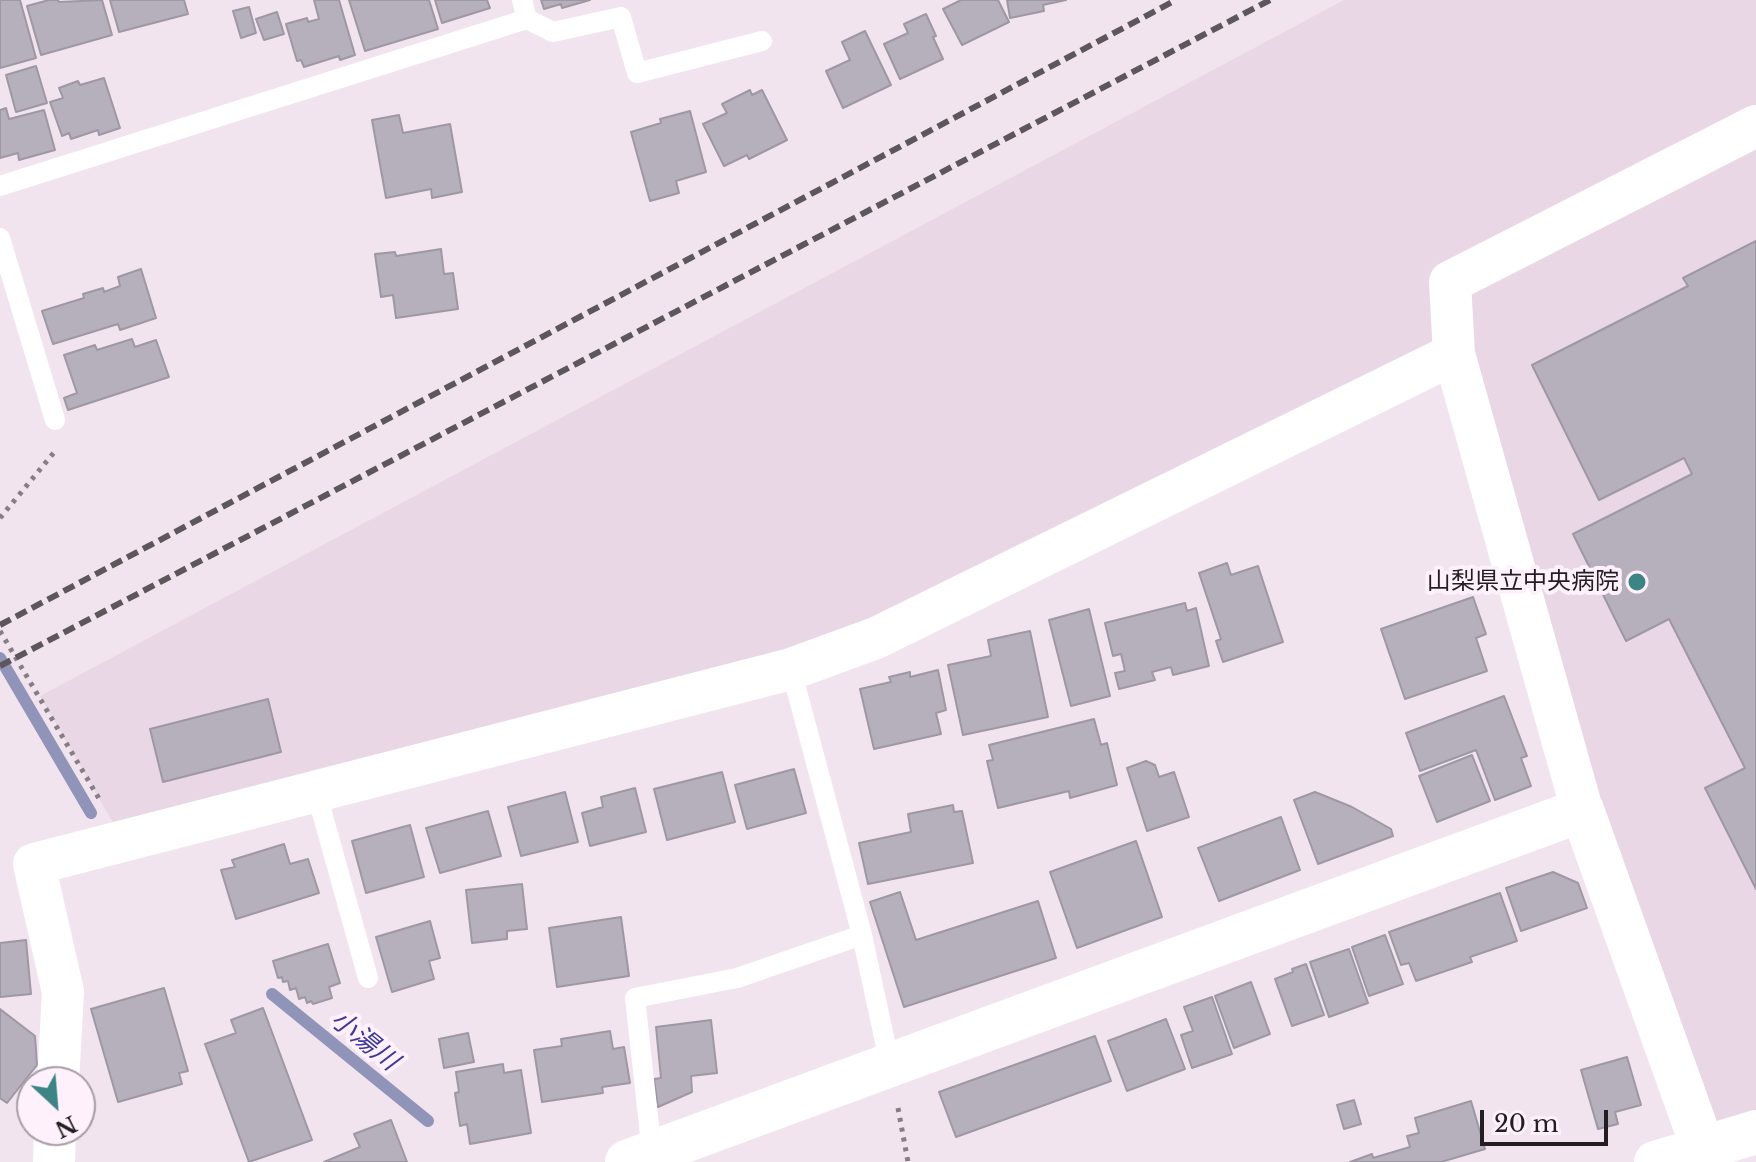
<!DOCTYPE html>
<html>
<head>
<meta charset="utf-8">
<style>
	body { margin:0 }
	#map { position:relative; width:1756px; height:1162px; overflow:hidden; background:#f1e4ee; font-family:"Libre Baskerville",serif }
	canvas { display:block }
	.north { position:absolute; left:16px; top:1066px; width:80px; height:80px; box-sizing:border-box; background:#fef1fb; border:2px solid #a69da4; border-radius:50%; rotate:154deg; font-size:22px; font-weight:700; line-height:32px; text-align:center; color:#221e21 }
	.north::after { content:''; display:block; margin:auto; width:28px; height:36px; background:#3c8486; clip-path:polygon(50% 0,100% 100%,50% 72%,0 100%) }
	.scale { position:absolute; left:1480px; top:1110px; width:128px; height:36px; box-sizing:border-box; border:4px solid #221e21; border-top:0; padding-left:10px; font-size:24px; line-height:28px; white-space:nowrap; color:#221e21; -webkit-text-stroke:6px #fef1fb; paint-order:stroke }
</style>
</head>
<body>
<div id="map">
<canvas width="1756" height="1162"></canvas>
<div class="north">N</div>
<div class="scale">20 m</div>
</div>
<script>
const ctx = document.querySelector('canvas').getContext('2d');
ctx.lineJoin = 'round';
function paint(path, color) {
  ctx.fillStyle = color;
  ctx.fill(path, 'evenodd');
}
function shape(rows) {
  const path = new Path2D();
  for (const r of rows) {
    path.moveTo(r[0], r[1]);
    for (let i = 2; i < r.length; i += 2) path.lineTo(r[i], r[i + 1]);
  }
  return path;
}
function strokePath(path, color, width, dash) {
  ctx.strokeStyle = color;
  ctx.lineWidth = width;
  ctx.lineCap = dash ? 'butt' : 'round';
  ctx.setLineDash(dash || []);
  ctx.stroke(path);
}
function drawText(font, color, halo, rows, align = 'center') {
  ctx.font = font + ' "Libre Baskerville","Noto Sans JP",serif';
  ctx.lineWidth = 8;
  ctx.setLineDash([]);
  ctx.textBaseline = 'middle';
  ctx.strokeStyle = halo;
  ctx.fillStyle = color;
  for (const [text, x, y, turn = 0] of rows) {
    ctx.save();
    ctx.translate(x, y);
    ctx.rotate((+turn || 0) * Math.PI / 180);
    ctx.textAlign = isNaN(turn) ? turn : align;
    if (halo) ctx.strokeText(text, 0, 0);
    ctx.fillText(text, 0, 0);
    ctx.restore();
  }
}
const built = shape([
	[1344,0,1756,0,1756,1132,1703,1148,1454,354,876,638,125,840,109,816,40,696]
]);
const stream = shape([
	[0,658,91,813],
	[272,994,428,1121]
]);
const building = shape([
	[0,0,20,0,36,58,0,68,0,0],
	[49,0,58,0,59,2,102,0,112,35,41,55,27,6,49,0],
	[110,0,184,0,188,14,119,32,110,0],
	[314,0,339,0,355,55,340,60,339,56,304,67,301,60,297,61,286,24,307,18,308,22,319,19,314,0],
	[349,0,429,0,438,29,365,51,349,0],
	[435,0,487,0,490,8,442,23,435,0],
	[541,0,590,0,562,8,561,4,544,9,541,0],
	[961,0,998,0,1009,22,962,45,943,9,961,0],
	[1007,0,1066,0,1043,5,1044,11,1010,18,1007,0],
	[249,7,256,33,241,38,233,11,249,7],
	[277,12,284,34,264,40,256,19,277,12],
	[926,14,936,36,933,37,943,59,900,79,884,44,908,33,904,24,926,14],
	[865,31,891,85,843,108,826,71,850,60,842,42,865,31],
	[36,66,47,103,16,112,6,75,36,66],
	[104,78,120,128,99,135,98,130,71,139,69,133,62,136,50,102,63,98,59,88,78,81,80,85,104,78],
	[750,90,752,95,762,90,787,140,749,159,747,155,724,166,703,124,727,113,722,104,750,90],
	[6,108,9,119,44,110,55,150,19,160,18,153,0,158,0,110,6,108],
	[690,111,706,172,676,181,679,193,650,201,631,132,661,123,660,119,690,111],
	[399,115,403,133,450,124,462,192,432,198,431,189,386,198,372,120,399,115],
	[1756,241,1756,889,1705,788,1745,768,1669,619,1626,641,1573,534,1692,474,1684,458,1599,500,1532,365,1688,286,1683,278,1756,241],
	[441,249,444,274,453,273,458,309,396,318,393,295,381,297,375,254,395,252,396,256,441,249],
	[141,269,156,318,120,330,118,324,53,344,42,311,84,298,83,294,103,288,104,292,120,286,118,277,141,269],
	[132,339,135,347,156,340,169,377,68,410,64,398,77,393,64,355,95,345,97,350,132,339],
	[1227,563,1231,575,1258,566,1283,642,1223,662,1216,641,1221,639,1199,573,1227,563],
	[1473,597,1486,634,1476,638,1487,671,1405,699,1381,629,1473,597],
	[1185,603,1187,611,1196,608,1209,666,1173,675,1171,667,1152,672,1155,680,1119,689,1115,673,1125,671,1121,654,1113,656,1105,623,1185,603],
	[1089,609,1110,696,1071,706,1049,620,1089,609],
	[1030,631,1048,717,963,735,948,665,991,656,988,640,1030,631],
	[938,670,946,710,936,713,941,734,874,749,860,689,891,682,889,677,910,672,910,677,938,670],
	[1504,696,1527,756,1521,758,1531,786,1495,800,1476,750,1420,771,1406,733,1504,696],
	[268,699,281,752,163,782,150,729,268,699],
	[1094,719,1101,745,1107,743,1117,785,1070,798,1069,791,998,808,987,761,993,760,989,745,1094,719],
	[1472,755,1490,801,1437,822,1419,776,1472,755],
	[1146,761,1155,765,1159,777,1174,772,1189,817,1147,831,1127,768,1146,761],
	[794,769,806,813,747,829,735,785,794,769],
	[722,772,735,822,667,840,654,789,722,772],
	[635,788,646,832,590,846,582,813,603,807,601,797,635,788],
	[565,792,578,842,521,856,508,807,565,792],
	[1315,792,1352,807,1391,829,1393,836,1318,864,1294,800,1315,792],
	[953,805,954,812,962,811,973,863,868,884,859,843,911,832,908,814,953,805],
	[488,811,501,856,440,873,426,828,488,811],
	[1281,817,1300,870,1219,901,1198,848,1281,817],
	[410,825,424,877,366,893,352,841,410,825],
	[1136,841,1162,917,1077,948,1050,872,1136,841],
	[284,844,290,864,308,859,319,893,236,919,221,870,235,867,232,860,284,844],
	[1553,872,1578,883,1587,908,1521,931,1506,888,1553,872],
	[522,884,527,929,507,931,507,939,472,943,466,890,522,884],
	[900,892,916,940,1038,901,1056,958,904,1007,870,902,900,892],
	[1500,893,1517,941,1470,957,1472,962,1416,981,1409,963,1401,965,1389,932,1500,893],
	[621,917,629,976,557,987,549,928,621,917],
	[430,921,440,958,429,961,434,979,392,992,376,937,430,921],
	[1385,935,1403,984,1369,996,1352,947,1385,935],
	[26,940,31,994,0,997,0,943,26,940],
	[328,944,340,983,329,987,332,998,313,1004,311,1001,307,1003,305,997,299,999,296,988,290,990,288,981,283,982,282,977,278,978,273,961,328,944],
	[1349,949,1368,1003,1329,1017,1310,962,1349,949],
	[1306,964,1324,1015,1292,1026,1275,979,1293,972,1292,969,1306,964],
	[1251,982,1270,1034,1234,1048,1215,996,1251,982],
	[164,988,188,1071,179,1073,182,1084,118,1102,91,1009,164,988],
	[1212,997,1232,1054,1192,1068,1181,1035,1193,1031,1184,1007,1212,997],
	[263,1008,312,1140,249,1162,205,1044,236,1033,231,1020,263,1008],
	[0,1009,35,1036,37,1065,7,1103,0,1098,0,1009],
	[1166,1019,1185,1069,1127,1091,1108,1041,1166,1019],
	[711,1020,717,1073,691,1076,692,1092,658,1107,654,1079,661,1078,656,1027,711,1020],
	[610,1031,613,1049,624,1047,630,1083,602,1087,603,1093,542,1102,534,1050,562,1046,561,1039,610,1031],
	[468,1033,474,1062,444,1068,439,1039,468,1033],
	[1095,1036,1111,1081,956,1137,939,1092,1095,1036],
	[1627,1057,1641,1105,1615,1112,1618,1124,1598,1129,1581,1070,1627,1057],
	[503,1064,504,1073,521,1070,531,1133,470,1144,467,1124,460,1126,455,1093,459,1092,456,1072,503,1064],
	[1354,1100,1361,1124,1344,1129,1337,1105,1354,1100],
	[1471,1101,1485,1149,1441,1162,1350,1162,1372,1154,1373,1158,1410,1147,1407,1136,1419,1133,1415,1118,1471,1101],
	[391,1120,407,1162,324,1162,360,1147,354,1134,391,1120]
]);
const path = shape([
	[0,518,56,450],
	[0,631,101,802],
	[898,1108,908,1162]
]);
const lane = shape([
	[527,19,553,32,621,17,637,73,762,41],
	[0,186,527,19,522,0],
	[0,238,55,420],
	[316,791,368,978],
	[862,935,890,1065],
	[652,1153,635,998,737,978,862,935,791,669]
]);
const street = shape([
	[1582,810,1454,354,1450,282,1756,126],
	[58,1082,63,992,34,864,791,669,876,638,1454,354],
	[54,1162,55,1130],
	[1655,1162,1703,1148,1706,1162]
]);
const secondary = shape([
	[627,1162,1582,810,1703,1148,1756,1132]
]);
const rail = shape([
	[0,625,1176,0],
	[0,666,1270,0]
]);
const markers = [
	[1637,582,10,"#3c8486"]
];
const poiNames = [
	["山梨県立中央病院",1619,582]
];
const waterNames = [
	["小湯川",364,1041,39]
];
paint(built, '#ead7e6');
strokePath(stream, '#9194b9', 12);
paint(building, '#b6b0bd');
strokePath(building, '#9e98a4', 2);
strokePath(path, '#867e84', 5, [4, 6]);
strokePath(lane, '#fff', 20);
strokePath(street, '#fff', 42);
strokePath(secondary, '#fff', 44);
strokePath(rail, '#5d565b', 6, [12, 6]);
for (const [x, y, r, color] of markers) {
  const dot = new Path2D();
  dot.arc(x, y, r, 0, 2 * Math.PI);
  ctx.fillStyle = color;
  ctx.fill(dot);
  strokePath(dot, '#fef1fb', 3);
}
drawText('24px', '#221e21', '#fef1fb', poiNames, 'right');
drawText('italic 26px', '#3b3897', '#fef1fb', waterNames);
</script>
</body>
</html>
